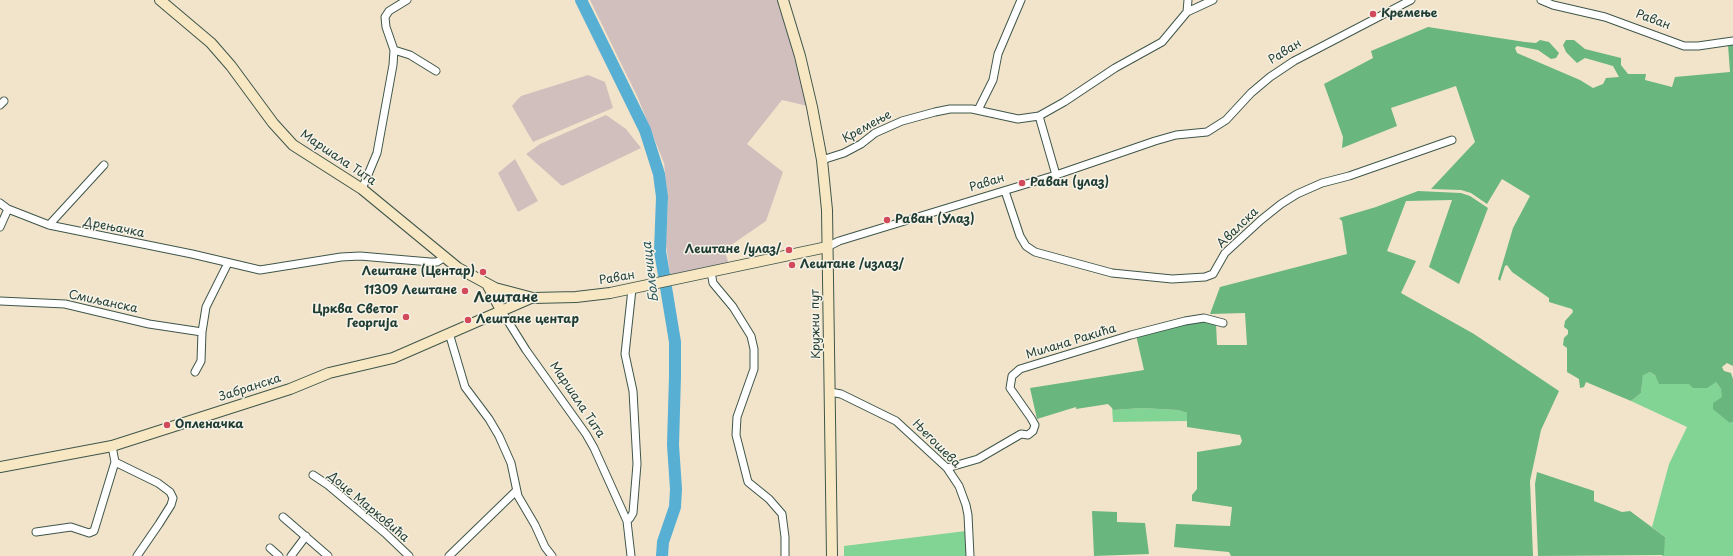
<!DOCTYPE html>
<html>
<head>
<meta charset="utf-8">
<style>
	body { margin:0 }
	canvas { display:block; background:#f2e4ca }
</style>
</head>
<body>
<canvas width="1733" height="556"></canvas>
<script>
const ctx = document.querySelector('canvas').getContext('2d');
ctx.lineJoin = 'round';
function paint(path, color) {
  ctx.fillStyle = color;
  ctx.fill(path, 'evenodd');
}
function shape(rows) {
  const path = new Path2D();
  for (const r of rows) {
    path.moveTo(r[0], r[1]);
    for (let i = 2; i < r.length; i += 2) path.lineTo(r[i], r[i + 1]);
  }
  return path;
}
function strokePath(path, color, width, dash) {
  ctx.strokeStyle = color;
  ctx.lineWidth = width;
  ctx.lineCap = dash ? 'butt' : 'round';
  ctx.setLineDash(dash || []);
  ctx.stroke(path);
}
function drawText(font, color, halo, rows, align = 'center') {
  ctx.font = font + ' "Playpen Sans",sans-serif';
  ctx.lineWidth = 3;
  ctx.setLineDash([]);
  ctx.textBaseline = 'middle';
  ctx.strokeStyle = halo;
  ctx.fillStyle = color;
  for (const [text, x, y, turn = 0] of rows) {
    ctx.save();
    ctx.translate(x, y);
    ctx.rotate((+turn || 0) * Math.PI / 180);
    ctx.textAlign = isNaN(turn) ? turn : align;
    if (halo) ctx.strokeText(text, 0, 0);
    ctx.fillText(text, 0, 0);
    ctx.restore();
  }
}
const industrial = shape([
	[590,0,780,0,812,107,782,100,747,144,783,172,766,221,724,250,729,264,670,275,666,244,668,200,664,163,638,98],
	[588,75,605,82,613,108,533,142,512,106,517,100,521,96],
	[606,115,626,129,641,148,562,186,526,154,540,144],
	[515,159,538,201,518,212,498,173]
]);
const green = shape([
	[1650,372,1655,375,1660,384,1716,382,1721,389,1730,423,1733,422,1733,556,1662,556,1665,537,1652,527,1669,464,1687,427,1631,401,1641,393,1643,374],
	[1112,407,1114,410,1141,408,1178,410,1187,413,1187,421,1113,422],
	[966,531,967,556,844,556,844,546]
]);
const forest = shape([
	[1428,27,1525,42,1536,43,1540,40,1549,42,1559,53,1556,58,1551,59,1538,50,1517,46,1515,48,1517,53,1580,80,1593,88,1603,84,1606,78,1619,77,1613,66,1585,58,1577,63,1566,52,1563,45,1566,40,1574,40,1585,49,1621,58,1621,65,1628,74,1646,74,1645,80,1672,87,1675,77,1730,72,1728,45,1733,44,1733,366,1727,363,1722,367,1724,371,1731,373,1733,379,1733,422,1730,423,1713,409,1713,403,1722,397,1721,389,1716,382,1707,388,1693,388,1689,384,1659,384,1655,375,1650,372,1643,375,1641,393,1631,401,1586,382,1584,387,1580,388,1579,379,1567,372,1567,348,1563,345,1564,338,1568,334,1568,330,1564,327,1565,321,1573,312,1572,309,1549,302,1549,298,1512,272,1507,265,1505,266,1500,281,1498,279,1513,228,1530,196,1502,179,1487,204,1471,193,1461,190,1431,189,1475,142,1456,86,1391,108,1397,126,1342,148,1343,137,1324,84,1373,58,1371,51],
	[1418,191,1461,193,1470,196,1488,208,1459,284,1429,267,1452,200,1406,201,1387,251,1416,261,1401,293,1474,334,1559,391,1541,430,1530,481,1533,556,1231,556,1229,552,1174,547,1176,524,1230,526,1232,507,1192,501,1192,495,1197,489,1197,452,1240,445,1242,441,1240,435,1187,427,1187,413,1178,410,1141,408,1114,410,1108,404,1076,409,1076,407,1037,419,1030,388,1144,370,1136,335,1198,320,1216,323,1217,345,1247,345,1245,313,1210,314,1220,287,1347,254,1342,221,1339,218,1376,207],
	[1537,472,1594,491,1594,501,1622,512,1630,511,1665,537,1664,555,1538,556,1535,484],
	[1092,511,1117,512,1117,522,1145,523,1149,554,1094,556]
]);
const river = shape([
	[581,0,645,130,659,174,662,197,660,251,675,342,675,376,673,445,676,489,675,507,663,542,662,556]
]);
const street = shape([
	[1541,0,1553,5,1605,17,1684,46,1698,46,1733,41],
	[1187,12,1213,0],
	[394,50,410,55,436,71],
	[0,105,4,101],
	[978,110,993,80,998,54,1021,0],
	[1039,116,1056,175],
	[822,160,844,153,861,144,875,133,902,121,935,112,950,109,972,109,1018,119,1039,116,1064,102,1115,68,1162,42,1187,12,1188,0],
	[362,189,377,153,393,65,394,50,386,27,385,17,389,11,407,0],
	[1005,191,1020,236,1026,246,1035,252,1112,273,1172,279,1205,277,1213,274,1225,253,1261,220,1281,204,1297,194,1322,183,1349,176,1452,140],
	[0,203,8,209,49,225,192,254,260,270,341,257,360,256,430,262,437,262,445,257],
	[49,225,104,165],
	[0,227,8,209],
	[827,247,839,241,1056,175,1155,141,1176,135,1207,132,1226,120,1251,93,1270,77,1294,61,1411,0],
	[711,272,713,283,733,307,751,336,754,349,754,369,737,417,736,435,748,482,769,499,782,514,785,537,785,556],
	[0,301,65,304,149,324,202,332],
	[501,310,526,350,586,434,594,448,627,521,631,556],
	[449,333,465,387,489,419,499,436,511,463,518,496,535,525,545,547,552,556],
	[195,372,201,361,202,332,206,307,228,263],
	[830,392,841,394,896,421,947,468,959,486,966,505,968,515,970,556],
	[112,446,115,462,158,483,170,492,173,498,171,505,159,524,137,556],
	[947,468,978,459,1021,434,1028,435,1033,431,1035,425,1031,418,1010,388,1012,376,1020,369,1131,335,1185,321,1204,318,1223,323],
	[313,475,328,485,385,533,409,556],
	[283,517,328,556],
	[627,521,630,518,633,513,637,464,633,391,625,354,632,289],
	[36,532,71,527,89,533,94,531,115,462],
	[270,548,279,556],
	[291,556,306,536],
	[449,556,516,491]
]);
const secondary = shape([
	[160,0,211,43,231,66,273,123,293,145,362,189,458,268,495,288,533,298,576,297,610,293,827,247],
	[783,0,800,56,812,107,822,160,827,210,832,556],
	[487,284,501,310],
	[0,467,112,446,290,389,329,373,393,358,531,298]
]);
const markers = [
	[1373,14,4,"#d1495b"],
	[1022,183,4,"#d1495b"],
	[887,220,4,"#d1495b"],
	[789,250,4,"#d1495b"],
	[792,265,4,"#d1495b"],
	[483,272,4,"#d1495b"],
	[465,291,4,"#d1495b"],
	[406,317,4,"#d1495b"],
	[468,320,4,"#d1495b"],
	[167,425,4,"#d1495b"]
];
const poiNames = [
	["Кремење",1381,14],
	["Раван (улаз)",1030,183],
	["Раван (Улаз)",895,220],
	["Лештане /улаз/",781,250,"right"],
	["Лештане /излаз/",800,265],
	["Лештане (Центар)",475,272,"right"],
	["11309 Лештане",457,291,"right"],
	["Црква Светог",398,310,"right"],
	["Георгија",398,324,"right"],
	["Лештане центар",476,320],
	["Опленачка",175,425]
];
const streetNames = [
	["Раван",1653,20,20],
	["Раван",1285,52,-32],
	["Кремење",867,127,-29],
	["Маршала Тита",338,158,34],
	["Раван",987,183,-17],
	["Дрењачка",114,228,11],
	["Авалска",1238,228,-44],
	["Раван",617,278,-10],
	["Смиљанска",103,302,12],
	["Кружни пут",816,324,-91],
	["Милана Ракића",1071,342,-17],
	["Забранска",250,388,-18],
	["Маршала Тита",577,400,56],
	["Његошева",936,444,45],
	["Доце Марковића",368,507,40]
];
const waterNames = [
	["Болечица",651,272,-97]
];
const quarterNames = [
	["Лештане",506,298]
];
paint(industrial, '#d1bfbe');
paint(green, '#82d494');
paint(forest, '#69b67e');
strokePath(river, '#57afd4', 12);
strokePath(street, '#3f564a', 9);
strokePath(secondary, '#3f564a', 12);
strokePath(street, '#fff', 7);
strokePath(secondary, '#f7e8c3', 10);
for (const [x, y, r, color] of markers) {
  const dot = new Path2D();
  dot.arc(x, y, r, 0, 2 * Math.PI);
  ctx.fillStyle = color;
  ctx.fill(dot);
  strokePath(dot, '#f7f3e8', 1.5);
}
drawText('bold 12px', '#1f3d34', '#f7f3e8', poiNames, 'left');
drawText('12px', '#1f3d34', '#f7f3e8', streetNames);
drawText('italic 13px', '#2d5a5c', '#f7f3e8', waterNames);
drawText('bold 14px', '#1f3d34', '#f7f3e8', quarterNames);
</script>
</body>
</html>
